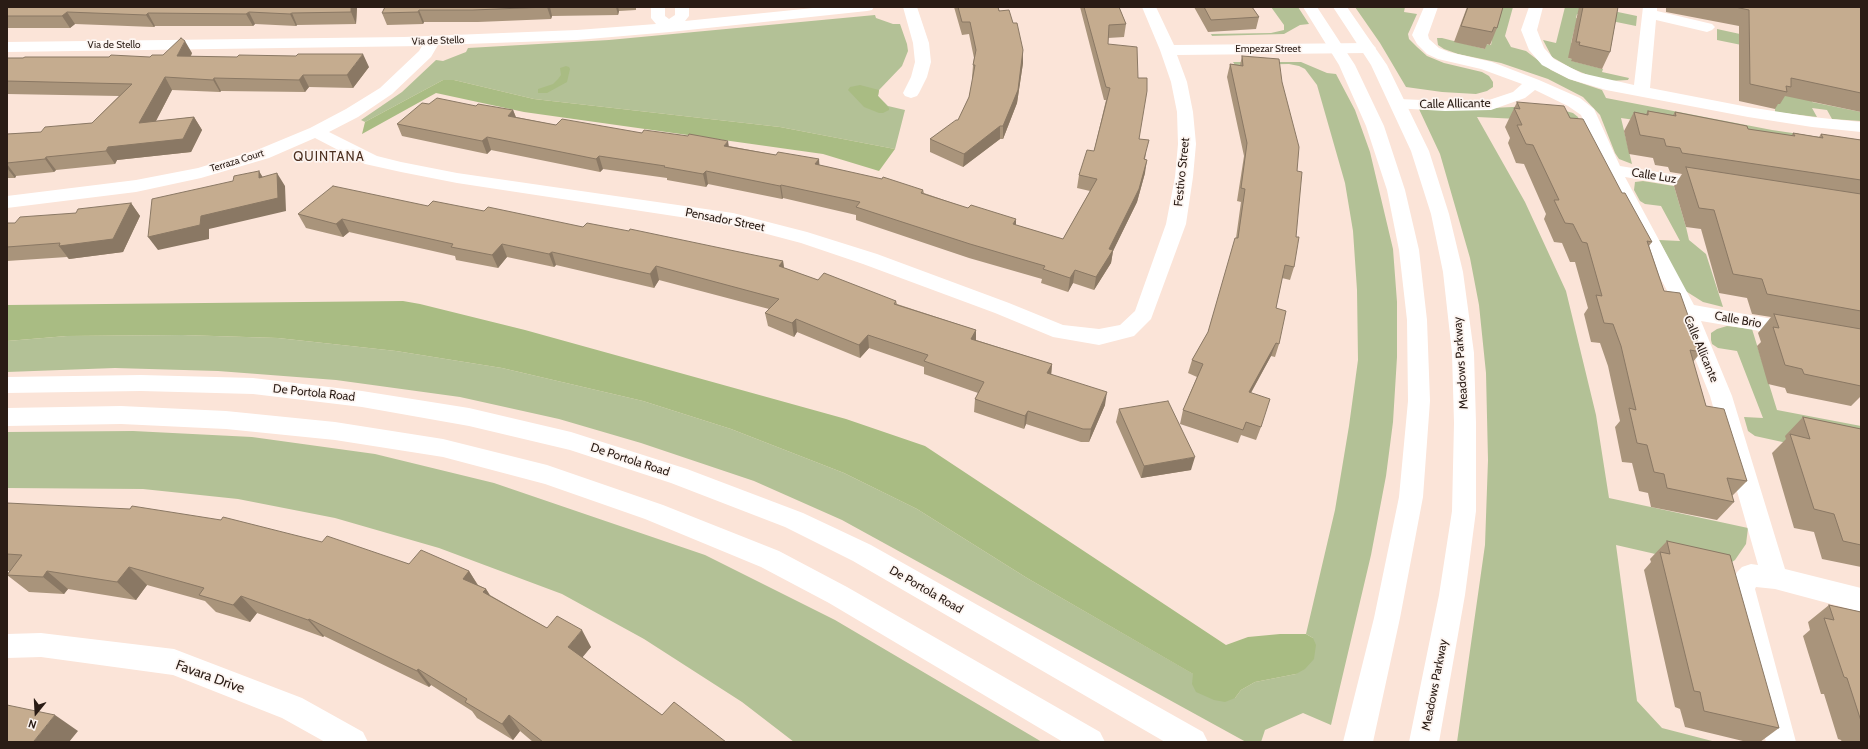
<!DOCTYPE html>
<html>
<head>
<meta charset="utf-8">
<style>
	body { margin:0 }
	#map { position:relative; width:1868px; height:749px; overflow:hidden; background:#fbe4d8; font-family:Cabin,sans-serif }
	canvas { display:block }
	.frame { position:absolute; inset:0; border:8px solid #2a1c15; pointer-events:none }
	.north { position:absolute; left:16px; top:693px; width:40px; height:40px; -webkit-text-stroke:3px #fdf5f1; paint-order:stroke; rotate:198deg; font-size:11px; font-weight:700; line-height:16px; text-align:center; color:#2a1c15 }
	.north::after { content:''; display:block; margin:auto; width:14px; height:18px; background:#2a1c15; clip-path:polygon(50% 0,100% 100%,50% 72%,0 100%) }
</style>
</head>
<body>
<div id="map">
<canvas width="1868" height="749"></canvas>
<div class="frame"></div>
<div class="north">N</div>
</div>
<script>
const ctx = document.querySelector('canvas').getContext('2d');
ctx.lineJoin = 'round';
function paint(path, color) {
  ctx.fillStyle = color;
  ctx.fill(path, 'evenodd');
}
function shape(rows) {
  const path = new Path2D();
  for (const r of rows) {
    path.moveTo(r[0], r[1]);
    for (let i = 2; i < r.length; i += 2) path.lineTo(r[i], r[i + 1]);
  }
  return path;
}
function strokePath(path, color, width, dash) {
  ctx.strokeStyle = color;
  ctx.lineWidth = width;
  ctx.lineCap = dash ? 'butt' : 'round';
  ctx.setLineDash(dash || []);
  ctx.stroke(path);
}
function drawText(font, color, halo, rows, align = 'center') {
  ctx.font = font + ' Cabin,sans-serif';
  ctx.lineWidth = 3.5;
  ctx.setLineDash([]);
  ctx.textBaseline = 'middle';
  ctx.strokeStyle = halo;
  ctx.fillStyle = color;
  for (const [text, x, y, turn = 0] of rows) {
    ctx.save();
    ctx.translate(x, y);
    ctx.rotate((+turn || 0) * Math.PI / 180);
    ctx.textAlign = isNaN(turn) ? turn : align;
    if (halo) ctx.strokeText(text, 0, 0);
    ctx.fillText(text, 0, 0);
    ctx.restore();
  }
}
const green = shape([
	[1271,7,1298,7,1309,24,1300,25,1284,34,1212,36,1211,34,1271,33,1284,30,1284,25],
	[1355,7,1405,7,1404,12,1417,14,1408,34,1409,39,1417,47,1427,56,1444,63,1482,72,1489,76,1493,82,1493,87,1487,91,1476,94,1442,92,1406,87,1380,43],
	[1501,7,1513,7,1505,36,1511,47,1526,51,1551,70,1569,79,1602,90,1606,98,1772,130,1833,139,1861,153,1621,118,1632,164,1619,159,1615,153,1600,115,1583,97,1548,79,1501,63,1458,54,1444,49,1438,45,1437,38,1442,38,1485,49,1486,44,1491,45,1492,40,1487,39],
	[1565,7,1594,7,1637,16,1636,26,1577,14,1576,18,1581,19,1575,27,1571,43,1577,45,1568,58,1572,59,1572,61,1603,69,1602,72,1629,78,1628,80,1609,81,1595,78,1571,68,1552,57,1543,40,1556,43],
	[1769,7,1799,7,1799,9,1804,10,1805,17,1800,16,1802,32,1807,33,1808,40,1803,40,1804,45,1832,51,1833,54,1859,59,1860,69,1808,59,1809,66,1814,67,1815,73,1808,72,1810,84,1814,84,1816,94,1811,93,1812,102,1861,112,1861,121,1832,119,1827,110,1812,108,1817,117,1775,112,1775,103,1780,104,1779,99,1774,97,1773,88,1778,88,1777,70,1770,68,1770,60,1775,61,1775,55,1771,54,1771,51,1717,40,1717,29,1740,34,1741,38,1773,44,1773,39,1778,40,1777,36,1772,34,1771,26,1776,27,1775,11,1769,10],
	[875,15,876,18,893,24,900,24,907,44,908,51,902,66,879,90,878,96,888,106,905,110,895,149,780,127,534,99,454,80,443,80,365,122,361,120,402,92,436,60,443,61,466,52,468,48,609,40],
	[1233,62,1301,62,1327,73,1336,74,1355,110,1370,152,1393,249,1397,302,1397,357,1393,422,1386,476,1371,555,1331,725,1303,713,1265,730,1261,742,1246,742,842,520,754,481,641,443,559,419,460,397,336,380,218,371,115,368,7,372,7,341,67,336,182,335,278,338,396,351,502,368,643,401,731,429,844,473,917,509,1027,578,1235,698,1241,690,1255,682,1296,674,1313,638,1306,634,1335,510,1349,426,1358,360,1357,290,1353,231,1345,183,1317,85,1305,69,1299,66,1289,64,1235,65],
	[1533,106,1562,110,1573,113,1578,117,1580,122,1477,117,1525,202,1566,291,1596,415,1609,498,1748,528,1746,544,1735,560,1721,569,1616,545,1637,701,1662,728,1716,742,1457,742,1485,545,1488,460,1486,373,1479,305,1470,258,1440,154,1418,107,1492,108],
	[1643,181,1674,186,1686,227,1689,240,1706,254,1723,307,1703,302,1684,290,1659,240,1680,241,1661,206,1645,204,1640,201,1634,190,1635,182],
	[1727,326,1752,329,1777,410,1861,426,1861,452,1787,443,1755,436,1748,431,1744,417,1763,418,1737,351,1718,348,1712,344,1711,340,1711,333,1717,329],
	[133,431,252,437,375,454,494,483,705,555,835,620,1042,742,794,742,742,702,644,639,562,594,439,548,335,518,238,499,143,489,7,488,7,432]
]);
const forest = shape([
	[566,66,569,67,570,69,567,82,547,93,538,93,538,89,553,84,558,79,561,75,560,68],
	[443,80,454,80,534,99,780,127,895,149,879,171,823,154,524,112,436,93,362,134,365,122],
	[860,85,879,90,878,96,889,108,889,110,883,113,879,113,864,107,848,90,850,87],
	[403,301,420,304,525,330,846,419,925,446,1226,645,1248,637,1280,634,1306,634,1313,638,1316,645,1314,659,1305,669,1296,674,1255,682,1241,690,1235,698,1225,702,1214,700,1196,692,1192,684,1193,674,1027,578,917,509,844,473,731,429,643,401,502,368,396,351,278,338,182,335,67,336,7,341,7,305]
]);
const minor = shape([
	[651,7,665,7,665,16,669,19,675,15,675,7,689,7,689,16,685,21,823,7,874,7,872,10,867,11,670,32,577,40,438,45,431,57,392,94,358,117,329,132,377,156,401,162,457,173,733,213,807,232,877,254,1009,303,1063,325,1099,329,1120,325,1135,311,1166,224,1175,177,1178,144,1177,112,1171,82,1160,50,1142,7,1156,7,1174,45,1368,43,1373,45,1376,48,1373,51,1368,53,1177,55,1187,82,1193,112,1196,144,1193,177,1186,224,1151,319,1134,336,1099,345,1053,337,995,313,863,264,801,243,733,225,457,183,401,172,365,164,315,138,269,158,201,178,136,192,7,208,7,196,136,180,198,168,257,150,310,128,346,109,380,88,419,51,422,46,7,52,7,42,404,37,577,30,656,24,651,18,651,7],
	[903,7,917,7,929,43,931,62,927,77,919,93,917,96,911,98,905,96,903,93,911,77,915,62,913,43,903,7],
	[1424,7,1438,7,1428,35,1429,39,1439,48,1449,52,1492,62,1539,80,1580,98,1594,109,1620,166,1714,181,1717,185,1714,189,1708,191,1625,177,1694,305,1795,323,1802,325,1806,330,1802,335,1795,337,1701,321,1732,396,1785,569,1861,588,1861,612,1775,589,1756,587,1755,589,1796,742,1766,742,1729,589,1737,572,1742,567,1751,564,1758,565,1710,396,1670,296,1611,187,1581,115,1568,106,1535,90,1525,98,1491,110,1445,111,1393,108,1391,104,1393,100,1399,99,1445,101,1489,100,1513,92,1522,84,1481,69,1438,59,1427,54,1417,44,1412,35,1424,7],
	[1529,7,1543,7,1537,30,1544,48,1554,59,1581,73,1634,85,1643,7,1657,7,1657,11,1712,24,1715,27,1712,30,1707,32,1656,20,1650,88,1748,107,1812,117,1861,122,1861,132,1812,127,1748,117,1606,90,1569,79,1542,65,1529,50,1521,30,1529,7],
	[41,633,174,649,302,698,363,732,368,742,325,742,282,718,173,675,41,657,7,658,7,634,41,633]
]);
const major = shape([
	[1303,7,1317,7,1355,65,1384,126,1405,190,1419,250,1427,320,1430,401,1423,497,1400,618,1373,742,1343,742,1374,618,1399,497,1408,401,1407,320,1399,250,1387,190,1366,126,1339,65,1303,7],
	[1333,7,1347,7,1387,65,1429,151,1449,214,1463,272,1474,353,1476,423,1476,511,1465,595,1439,742,1409,742,1439,595,1452,511,1454,423,1452,353,1443,272,1431,214,1411,151,1371,65,1333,7],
	[141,375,253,378,362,391,469,408,571,432,687,469,803,513,871,545,1203,732,1208,742,1165,742,853,561,785,527,671,483,570,450,469,426,362,407,253,394,141,391,7,393,7,377,141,375],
	[121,406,226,411,335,422,443,439,547,465,663,505,779,551,847,587,1100,732,1105,742,1063,742,829,603,761,567,645,519,545,484,443,457,335,440,226,429,121,424,7,426,7,408,121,406]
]);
const wall = shape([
	[7,7,356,7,357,8,356,24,297,25,296,26,255,24,253,26,155,26,154,27,75,24,70,28,7,28],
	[385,7,636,7,636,10,619,11,618,15,552,16,551,19,478,22,424,22,423,24,387,25,382,13],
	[954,7,998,7,1023,63,1017,103,1003,139,1000,139,963,167,930,152,930,139,958,120,969,97,973,78,972,78,973,65,974,58,969,34,962,35],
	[1080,7,1119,7,1126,24,1124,37,1108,38,1108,44,1139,139,1146,153,1145,159,1145,173,1137,202,1113,251,1111,263,1094,290,1073,283,1068,292,1041,283,1042,279,969,258,856,220,856,215,783,198,782,199,708,184,706,187,667,180,667,178,603,169,600,172,491,150,487,154,402,136,397,124,429,104,476,106,513,110,516,117,556,125,642,133,729,146,776,155,819,159,819,165,923,190,924,193,1016,225,1063,239,1090,191,1077,188,1079,175,1094,151,1106,100,1104,100],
	[1194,7,1252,7,1259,17,1256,29,1208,32],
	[1467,7,1503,7,1497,28,1490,45,1487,44,1485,49,1454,42],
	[1579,7,1618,7,1610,52,1602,69,1571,61,1572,59,1568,58],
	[1666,7,1861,7,1861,112,1785,96,1780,104,1778,104,1775,109,1739,101,1739,26,1666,12],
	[192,53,191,56,369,67,353,88,309,87,305,92,221,91,220,92,172,90,156,121,194,117,202,130,191,152,117,160,115,164,56,170,54,172,16,176,15,178,7,178,7,134,41,132,92,123,119,96,7,94,7,58,150,57],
	[1242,56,1282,82,1297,171,1296,237,1294,267,1290,280,1282,278,1276,308,1279,344,1275,357,1271,356,1251,393,1261,427,1256,440,1241,435,1238,443,1180,424,1183,410,1197,377,1188,373,1192,360,1208,332,1236,238,1241,202,1237,201,1244,156,1227,77,1230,64,1240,65],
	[1517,102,1570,118,1622,193,1652,242,1649,246,1664,291,1701,352,1693,362,1706,406,1747,481,1732,496,1734,502,1717,520,1651,507,1648,493,1639,491,1632,463,1622,462,1615,427,1620,421,1608,366,1600,343,1591,342,1584,314,1588,308,1575,262,1570,262,1562,243,1554,242,1544,219,1546,214,1524,164,1516,163,1508,143,1510,138,1505,127],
	[1648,111,1673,115,1675,112,1748,129,1791,136,1793,133,1819,137,1821,134,1861,140,1861,396,1851,406,1787,393,1785,388,1768,384,1757,346,1761,342,1758,333,1771,317,1752,314,1747,298,1719,293,1701,229,1686,227,1674,186,1682,174,1670,172,1668,167,1655,165,1653,158,1629,154,1624,131,1634,112,1646,114],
	[131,203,140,216,123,252,69,259,67,257,7,261,7,223,15,223,76,213],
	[428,206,484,211,583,227,783,261,784,268,818,280,896,301,897,304,976,330,976,340,1052,364,1051,374,1105,405,1089,442,1081,442,1026,424,1024,429,974,412,975,399,978,393,924,374,924,367,869,348,860,358,797,332,794,337,768,326,765,313,769,309,659,280,654,288,556,265,554,267,507,257,498,268,456,260,455,256,349,232,343,237,306,228,298,214],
	[1119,409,1191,470,1141,478,1116,422],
	[1803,417,1861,429,1861,567,1822,559,1814,532,1794,528,1772,453,1786,439,1785,436],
	[7,503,322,542,409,564,469,571,478,585,486,589,490,595,547,628,591,647,582,657,662,715,726,742,533,742,520,731,513,740,477,718,472,711,431,685,429,687,324,636,323,637,257,613,250,622,216,612,205,601,147,585,136,600,68,589,64,594,29,592,7,575,10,571,7,571],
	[1667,541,1779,728,1760,742,1747,742,1685,727,1680,709,1675,707,1644,570,1651,562,1650,559],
	[1829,605,1861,612,1861,742,1842,742,1841,740,1838,739,1824,694,1821,694,1803,636,1810,630,1808,622]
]);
const shadedWall = shape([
	[351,7,356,7,357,8,356,24,351,12],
	[547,7,550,7,552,16,551,19],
	[616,7,618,7,619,11,618,15],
	[419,10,424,22,423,24,418,12],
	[67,12,75,24,70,28,62,16],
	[249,12,255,24,253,26,246,14],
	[148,13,155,26,154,27,146,15],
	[292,13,297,25,296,26,290,14],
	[185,41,192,53,184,68,177,56],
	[1023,50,1023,63,1017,103,1003,139,1003,126],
	[363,54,369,67,353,88,347,75],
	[303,75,309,87,305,92,299,80],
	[165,77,172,90,148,136,139,123],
	[214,78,221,91,220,92,213,80],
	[513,110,518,123,508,116],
	[194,117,202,130,191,152,117,160,115,164,106,151,108,147],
	[1000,126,1000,139,963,167,964,154],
	[487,137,491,150,487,154,482,141],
	[728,141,730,154,724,146],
	[599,156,603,169,600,172,596,159],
	[46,157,56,170,54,172,45,159],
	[819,159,820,172,815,164],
	[1147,160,1145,173,1137,202,1113,251,1111,263,1094,290,1096,277,1109,249],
	[7,164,16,176,15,178,7,168],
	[259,171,267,184,259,178],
	[706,171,708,184,706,187,703,174],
	[277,173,285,186,286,211,209,229,209,239,158,250,148,237],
	[781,185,783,198,782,199,780,186],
	[131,203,140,216,123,252,69,259,59,246],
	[342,219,349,232,343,237,336,224],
	[1016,219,1016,232,1013,224],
	[502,244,507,257,498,268,492,255],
	[552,252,556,265,554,267,549,254],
	[783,261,785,275,779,266],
	[656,266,659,280,654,288,650,274],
	[1075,270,1073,283,1068,292,1070,278],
	[796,319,797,332,794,337,792,323],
	[976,330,976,344,971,339],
	[868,335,869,348,860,358,859,345],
	[1276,343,1271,356,1244,405,1249,392],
	[1052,364,1051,377,1047,373],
	[1107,392,1105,405,1089,442,1091,429],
	[1028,411,1026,424,1024,429,1025,416],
	[1195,457,1191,470,1141,478,1144,466],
	[129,567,147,585,136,600,117,582],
	[47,571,68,589,64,594,43,577],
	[469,571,480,589,463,579],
	[486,589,496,606,483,592],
	[241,596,257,613,250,622,233,605],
	[309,619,324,636,323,637,308,620],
	[582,630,591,647,577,664,568,647],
	[418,669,431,685,429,687,417,671],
	[55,715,78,731,69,742,37,742,34,741],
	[509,715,520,731,513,740,502,724]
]);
const building = shape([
	[7,7,351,7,351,12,292,13,290,14,249,12,246,14,148,13,146,15,67,12,62,16,7,16,7,7],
	[385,7,547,7,473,10,419,10,418,12,382,13,385,7],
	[958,7,998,7,999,11,1009,10,1013,23,1017,23,1023,50,1018,90,1003,126,1000,126,964,154,930,139,956,120,958,120,969,97,975,65,973,65,976,50,970,22,962,22,958,7],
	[1084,7,1119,7,1126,24,1109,25,1108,44,1137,47,1138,78,1147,78,1147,91,1139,139,1149,140,1144,159,1147,160,1139,189,1109,249,1113,250,1096,277,1075,270,1070,278,1043,269,1045,266,970,244,856,207,860,202,781,185,780,186,706,171,703,174,664,167,665,166,599,156,596,159,487,137,482,141,397,124,422,103,429,104,437,98,476,106,478,104,513,110,508,116,556,125,562,119,642,133,644,130,688,136,689,134,728,141,724,146,776,155,778,152,819,159,815,164,882,179,883,177,923,190,921,193,968,208,971,205,1016,219,1013,224,1063,239,1097,179,1079,175,1087,150,1094,151,1110,88,1106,87,1084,7],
	[1204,7,1252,7,1259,17,1211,20,1204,7],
	[1468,7,1503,7,1497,28,1494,27,1492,32,1461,26,1468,7],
	[1583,7,1618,7,1610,52,1579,45,1580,42,1576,42,1583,7],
	[1735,7,1861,7,1861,93,1791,78,1791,87,1786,86,1787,92,1750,84,1749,10,1735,7],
	[181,38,185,41,177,56,237,57,239,55,296,56,298,54,363,54,347,75,303,75,299,80,214,78,213,80,165,77,139,123,194,117,183,139,108,147,106,151,46,157,45,159,7,163,7,134,41,132,45,127,92,123,132,84,7,81,7,58,23,58,25,57,109,57,111,55,150,57,152,55,163,55,181,38],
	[1242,56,1279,59,1282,82,1299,147,1297,171,1302,172,1296,237,1299,237,1294,267,1285,265,1276,308,1286,311,1279,344,1276,343,1249,392,1270,399,1261,427,1246,422,1243,430,1183,410,1203,364,1192,360,1208,332,1235,238,1238,238,1245,189,1241,188,1247,143,1230,64,1243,66,1242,56],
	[1517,102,1564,106,1570,118,1583,119,1622,193,1625,193,1652,242,1647,241,1664,291,1680,293,1701,352,1690,350,1706,406,1724,409,1747,481,1727,478,1734,502,1667,488,1664,474,1654,472,1647,445,1637,443,1629,408,1636,410,1621,346,1613,324,1604,323,1596,295,1602,296,1587,243,1582,242,1573,224,1565,223,1554,200,1559,200,1533,145,1526,144,1517,125,1522,125,1514,108,1520,109,1517,102],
	[1648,111,1676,116,1675,112,1747,126,1748,129,1795,136,1793,133,1823,138,1821,134,1861,140,1861,180,1682,153,1680,148,1666,146,1664,139,1640,135,1634,112,1648,115,1648,111],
	[1686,167,1861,194,1861,311,1767,294,1762,279,1733,274,1714,210,1699,208,1686,167],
	[259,171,259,178,277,173,278,198,201,216,200,225,148,237,152,199,233,181,234,176,259,171],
	[333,186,428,206,433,201,484,211,488,207,583,227,587,223,629,231,630,229,749,254,783,261,779,266,818,280,824,273,896,301,894,304,976,330,971,339,1052,364,1047,373,1107,392,1091,429,1083,429,1028,411,1025,416,975,399,984,382,924,361,928,355,868,335,859,345,796,319,792,323,765,313,779,299,656,266,650,274,552,252,549,254,502,244,492,255,451,247,453,244,342,219,336,224,298,214,333,186],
	[131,203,113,239,59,246,60,243,7,247,7,223,15,223,20,217,76,213,78,209,131,203],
	[1774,314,1861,329,1861,386,1804,374,1802,369,1785,365,1773,327,1779,328,1774,314],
	[1168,401,1195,457,1144,466,1119,409,1168,401],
	[1803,417,1861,429,1861,545,1843,541,1834,514,1814,509,1790,434,1810,439,1803,417],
	[7,503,130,509,132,506,221,520,223,517,322,542,327,536,409,564,421,550,469,571,463,579,486,589,483,592,547,628,557,616,582,630,568,647,662,715,674,702,726,742,543,742,509,715,502,724,465,702,467,699,418,669,417,671,309,619,308,620,241,596,233,605,199,595,204,588,129,567,117,582,47,571,43,577,7,575,22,555,7,554,7,503],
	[1667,541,1730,555,1779,728,1704,711,1700,692,1694,691,1660,552,1670,554,1667,541],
	[1829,605,1861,612,1861,721,1847,678,1844,677,1824,618,1834,620,1829,605],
	[7,705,55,715,34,741,41,742,7,742,7,705]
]);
const farStreetnames = [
	["Via de Stello",438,41,-2],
	["Via de Stello",114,45],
	["Empezar Street",1268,49],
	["Terraza Court",237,161,-17]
];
const streetNames = [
	["Calle Allicante",1455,104,-1],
	["Festivo Street",1182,172,-84],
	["Calle Luz",1654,176,9],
	["Pensador Street",725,220,11],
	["Calle Brio",1738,320,10],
	["Calle Allicante",1701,349,67],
	["Meadows Parkway",1461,363,-94],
	["De Portola Road",314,393,6],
	["De Portola Road",630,460,18],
	["De Portola Road",926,590,30],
	["Meadows Parkway",1435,685,-79]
];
const neighbourhoodNames = [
	["QUINTANA",329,157]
];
const nearStreetnames = [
	["Favara Drive",210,677,20]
];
paint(green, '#b3c196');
paint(forest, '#a9bc83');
paint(minor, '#fff');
paint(major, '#fff');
paint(wall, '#a9947b');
paint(shadedWall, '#8a7864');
paint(building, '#c5ac8f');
strokePath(building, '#8a7864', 1);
drawText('10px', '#2a1c15', '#fdf5f1', farStreetnames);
drawText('12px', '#2a1c15', '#fdf5f1', streetNames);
ctx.letterSpacing = '1px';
drawText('13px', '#4b2e1e', '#fdf5f1', neighbourhoodNames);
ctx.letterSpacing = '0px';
drawText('14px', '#2a1c15', '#fdf5f1', nearStreetnames);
</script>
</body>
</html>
